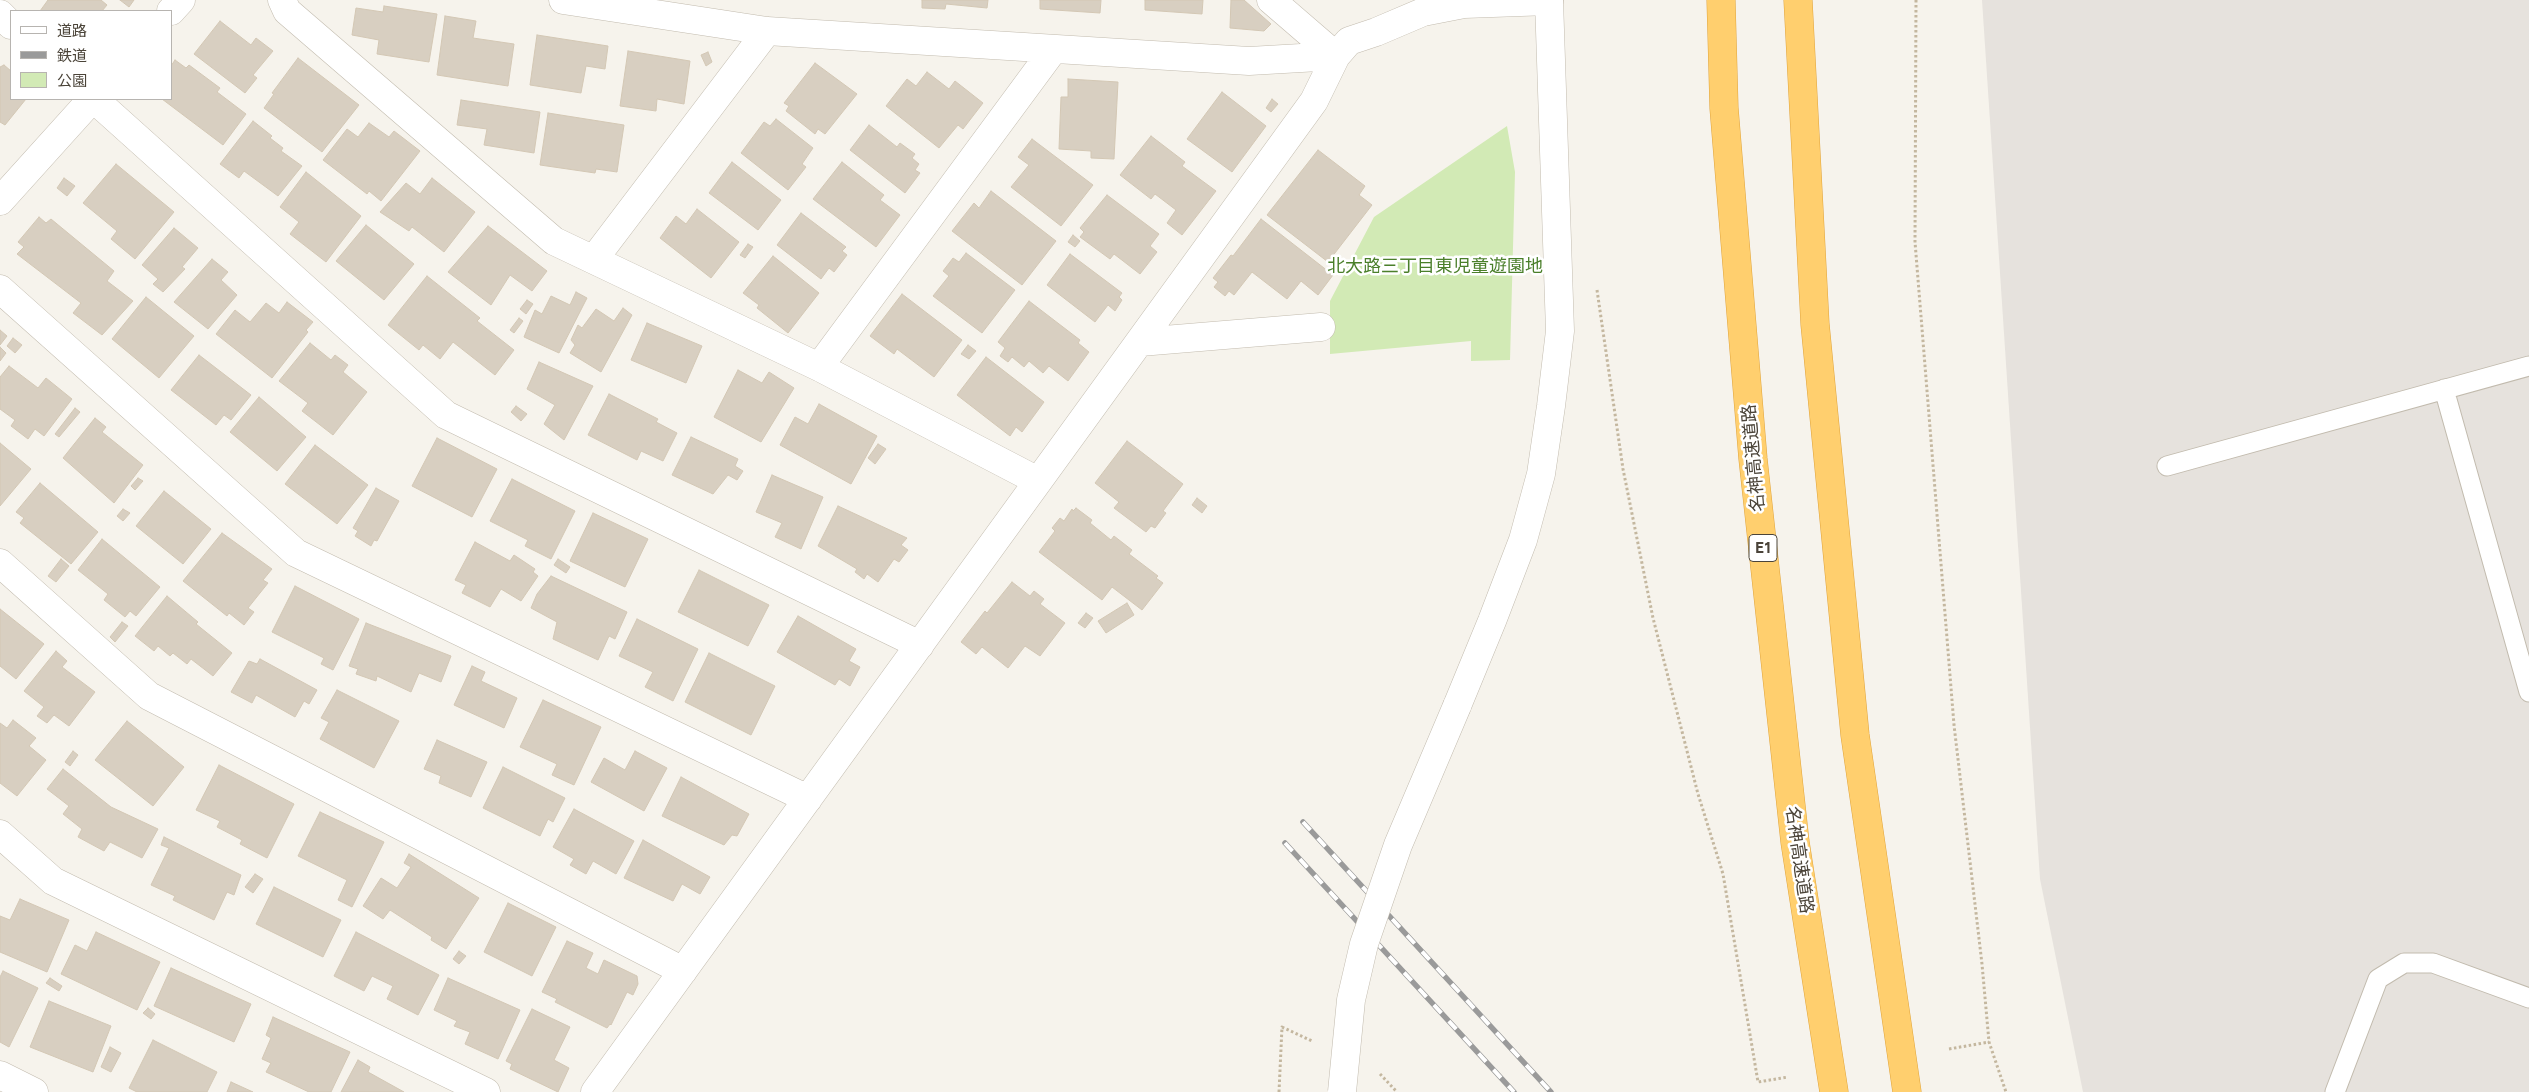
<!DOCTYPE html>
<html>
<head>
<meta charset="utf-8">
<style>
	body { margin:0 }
	#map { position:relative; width:2529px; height:1092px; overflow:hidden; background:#f6f3ec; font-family:Figtree,"Noto Sans JP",sans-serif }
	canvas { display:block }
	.legend { position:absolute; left:10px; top:10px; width:162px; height:90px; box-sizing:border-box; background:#fff; border:1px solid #b7b4b0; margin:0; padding:6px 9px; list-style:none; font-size:15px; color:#4b4439 }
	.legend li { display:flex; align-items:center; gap:10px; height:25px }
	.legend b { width:25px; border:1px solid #b7b4b0 }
</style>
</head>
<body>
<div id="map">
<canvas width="2529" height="1092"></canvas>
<ul class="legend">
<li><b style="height:6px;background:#fff"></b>道路</li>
<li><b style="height:6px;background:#9a9a9a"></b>鉄道</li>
<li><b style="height:14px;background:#d2eab5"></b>公園</li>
</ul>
</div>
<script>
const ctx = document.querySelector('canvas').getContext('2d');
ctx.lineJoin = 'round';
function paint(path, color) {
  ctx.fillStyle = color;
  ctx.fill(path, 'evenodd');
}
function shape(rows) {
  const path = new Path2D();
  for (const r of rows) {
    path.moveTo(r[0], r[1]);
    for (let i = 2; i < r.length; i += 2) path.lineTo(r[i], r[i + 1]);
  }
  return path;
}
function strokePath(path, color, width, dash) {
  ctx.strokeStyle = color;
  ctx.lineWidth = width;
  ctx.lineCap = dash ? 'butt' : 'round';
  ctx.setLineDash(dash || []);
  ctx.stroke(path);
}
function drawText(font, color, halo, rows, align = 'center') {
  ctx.font = font + ' Figtree,"Noto Sans JP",sans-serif';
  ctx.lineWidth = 5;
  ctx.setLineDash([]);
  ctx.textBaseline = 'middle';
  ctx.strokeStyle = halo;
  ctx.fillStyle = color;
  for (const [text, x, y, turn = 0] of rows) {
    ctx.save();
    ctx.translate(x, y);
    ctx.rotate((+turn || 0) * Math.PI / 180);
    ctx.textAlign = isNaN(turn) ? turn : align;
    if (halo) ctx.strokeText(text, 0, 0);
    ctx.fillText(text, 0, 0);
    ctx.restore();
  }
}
const industrial = shape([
	[1982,0,2529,0,2529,1092,2083,1092,2040,879]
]);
const green = shape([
	[1507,126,1515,172,1510,360,1471,361,1471,341,1330,354,1330,301,1374,217]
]);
const building = shape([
	[48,0,101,0,107,5,102,11,40,11,48,0],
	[120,0,134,0,129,7,120,0],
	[922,0,988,0,987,8,946,4,945,9,922,8,922,0],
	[1040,0,1101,0,1100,13,1040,9,1040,0],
	[1145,0,1203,0,1202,14,1145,10,1145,0],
	[1231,0,1244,0,1271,24,1264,31,1230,28,1231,0],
	[384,6,437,14,429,62,377,54,379,40,352,35,356,8,383,12,384,6],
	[445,16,476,21,473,38,514,44,508,86,437,75,445,16],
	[220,21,251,45,256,38,273,51,253,75,257,78,245,93,194,54,220,21],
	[537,35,608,46,605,69,586,66,581,93,530,85,537,35],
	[628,51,690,61,684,104,657,99,656,111,620,106,628,51],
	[708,52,712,62,706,66,701,55,708,52],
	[298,58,359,105,322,152,264,108,274,94,272,93,298,58],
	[175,60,186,68,189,65,220,88,217,92,246,114,223,145,162,99,171,99,171,66,175,60],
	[815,63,857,94,825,134,818,129,815,134,786,111,789,106,784,103,815,63],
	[4,65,11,71,11,99,26,99,5,125,0,122,0,67,4,65],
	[927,72,949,89,955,81,983,103,963,129,958,125,939,148,886,106,907,79,916,86,927,72],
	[1068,79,1118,82,1114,159,1091,158,1091,151,1059,149,1061,97,1068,97,1068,79],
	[1222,92,1266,126,1232,172,1187,139,1222,92],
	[1272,99,1278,104,1271,112,1266,108,1272,99],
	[461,100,540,112,534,153,484,145,487,129,457,125,461,100],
	[548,113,624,125,617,172,596,169,595,173,540,165,548,113],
	[776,119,813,148,802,164,806,167,788,190,741,153,764,122,770,126,776,119],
	[253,121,272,136,270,138,283,148,281,151,302,166,278,196,244,171,239,178,220,164,253,121],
	[369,123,389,137,394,131,420,151,381,201,369,191,367,194,323,160,347,129,358,137,369,123],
	[869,125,897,147,900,143,915,154,912,158,919,164,915,170,920,173,905,193,850,150,869,125],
	[1151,136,1185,162,1182,166,1216,191,1182,235,1167,223,1176,210,1155,194,1151,199,1120,175,1151,136],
	[1032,139,1093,185,1061,226,1011,187,1029,165,1018,157,1032,139],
	[1318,150,1365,186,1359,195,1372,205,1328,262,1267,215,1318,150],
	[732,162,781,200,758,230,709,193,732,162],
	[842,162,884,195,880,200,900,215,876,247,813,199,842,162],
	[116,164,174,212,135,259,111,239,117,231,83,203,116,164],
	[306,172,361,216,326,262,290,234,299,222,280,207,306,172],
	[64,178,75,186,67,196,57,188,64,178],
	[432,178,475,212,444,252,412,227,409,231,380,212,406,183,420,194,432,178],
	[991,191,1056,241,1022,285,952,231,974,203,979,208,991,191],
	[1107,195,1159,234,1150,246,1157,252,1140,274,1114,254,1110,259,1080,237,1084,232,1080,228,1107,195],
	[697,209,739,242,711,278,660,238,676,216,686,224,697,209],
	[801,213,846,247,842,251,847,255,834,272,829,268,821,279,777,245,801,213],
	[39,217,46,223,51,219,114,271,107,281,133,301,102,335,73,313,81,303,17,254,24,247,18,242,39,217],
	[1261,219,1333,275,1318,295,1301,281,1287,299,1252,272,1234,295,1229,291,1225,296,1214,287,1218,282,1213,278,1231,255,1233,256,1261,219],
	[366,225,414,264,384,300,336,261,366,225],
	[488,226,547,271,532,291,510,275,491,305,448,272,488,226],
	[174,228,198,248,182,267,185,269,163,292,153,284,158,279,142,265,174,228],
	[1073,235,1080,241,1075,247,1068,242,1073,235],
	[748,244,753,247,745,258,740,255,748,244],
	[966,253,1015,290,982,333,933,296,949,276,943,271,953,258,959,262,966,253],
	[1070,254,1122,293,1119,297,1122,300,1115,311,1108,305,1095,322,1047,285,1070,254],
	[773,256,819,293,788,333,757,308,759,305,743,293,773,256],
	[212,259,228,272,221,280,237,295,208,329,174,302,212,259],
	[427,276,480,318,477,321,514,350,495,375,453,342,440,359,423,345,419,350,388,325,427,276],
	[576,292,587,298,559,353,524,337,535,310,542,314,551,296,570,305,576,292],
	[902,294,962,340,934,377,897,349,894,354,870,336,902,294],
	[146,297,194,336,159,378,112,339,146,297],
	[527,300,533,304,526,314,520,309,527,300],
	[1029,301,1080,340,1078,343,1089,352,1068,381,1049,366,1043,373,1029,361,1024,367,1012,357,1008,362,1000,356,1005,348,998,342,1029,301],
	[287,302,313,322,306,330,308,332,272,378,216,334,235,310,250,322,266,303,279,313,287,302],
	[623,308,632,315,601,372,570,353,575,345,571,340,578,325,582,328,596,309,614,321,623,308],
	[519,318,523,321,514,333,510,330,519,318],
	[647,323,702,346,686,383,631,360,647,323],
	[0,330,7,336,0,345,0,330],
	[13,338,22,345,15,353,7,346,13,338],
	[310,343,331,360,335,355,348,365,343,372,367,392,333,435,302,411,308,403,279,381,310,343],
	[968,345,976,351,969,359,961,354,968,345],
	[0,347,6,353,0,361,0,347],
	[199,355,251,395,231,420,224,415,216,425,171,390,199,355],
	[986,357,1044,402,1022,432,1016,427,1010,436,957,395,986,357],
	[539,362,593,386,564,440,544,424,555,405,527,389,539,362],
	[9,366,38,388,46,378,72,399,44,436,35,429,28,439,11,426,15,420,0,409,0,377,9,366],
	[738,370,762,383,769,372,794,388,761,442,714,417,738,370],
	[609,394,658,419,656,422,677,433,663,461,641,451,637,460,588,435,609,394],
	[259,397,306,437,277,471,230,432,259,397],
	[819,404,877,436,851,484,780,445,795,417,808,424,819,404],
	[516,406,527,414,521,421,511,412,516,406],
	[75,408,80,412,59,437,55,434,75,408],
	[95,418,106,427,102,432,143,465,114,503,63,458,95,418],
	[691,437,738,459,735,466,743,471,737,480,728,475,713,494,672,475,691,437],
	[437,438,497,469,472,517,412,486,437,438],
	[1127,441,1183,484,1163,511,1166,513,1155,528,1151,526,1146,532,1114,508,1119,502,1095,483,1127,441],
	[0,443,31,469,0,506,0,443],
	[878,444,886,449,875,464,868,458,878,444],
	[315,445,368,485,337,524,285,484,315,445],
	[772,475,823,497,801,549,775,537,782,523,756,512,772,475],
	[138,478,143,481,135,490,131,486,138,478],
	[512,479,575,511,551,559,525,546,528,540,490,521,512,479],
	[40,483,98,532,71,564,20,523,24,518,16,512,40,483],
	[376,488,399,501,377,541,374,540,371,546,355,536,358,531,353,528,376,488],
	[164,491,211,529,183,564,136,526,164,491],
	[1197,498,1207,506,1202,513,1192,505,1197,498],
	[838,506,907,538,901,545,908,550,899,562,894,559,878,582,867,574,864,579,855,572,857,569,818,546,838,506],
	[1076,508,1092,520,1090,523,1111,540,1114,536,1132,550,1129,554,1158,576,1156,578,1163,583,1142,610,1112,587,1102,600,1039,552,1055,531,1052,528,1060,518,1064,521,1072,509,1073,511,1076,508],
	[123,509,130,513,123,521,117,516,123,509],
	[593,513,648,539,625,587,570,561,593,513],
	[222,533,272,569,263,580,268,583,248,608,254,612,244,625,229,613,227,616,183,581,222,533],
	[102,539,160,587,136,616,130,611,125,617,104,600,108,594,78,570,102,539],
	[475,542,510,561,514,555,535,569,533,572,538,576,521,601,501,589,490,607,462,593,466,585,455,580,475,542],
	[61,559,69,566,56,582,48,576,61,559],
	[558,559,570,567,566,573,554,565,558,559],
	[699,570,769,605,748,646,678,612,699,570],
	[551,576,627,612,615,639,609,636,598,660,553,639,557,622,531,608,537,594,551,576],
	[1012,582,1030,596,1034,591,1044,599,1040,604,1065,623,1040,656,1025,646,1008,668,982,647,976,654,961,642,985,611,987,613,1012,582],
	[295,586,359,619,333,670,321,664,324,658,272,632,295,586],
	[167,596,198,622,196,624,232,653,213,676,191,659,187,664,173,653,170,656,158,646,154,651,135,636,167,596],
	[1127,603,1134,615,1106,633,1098,621,1127,603],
	[0,609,44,644,16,679,0,666,0,609],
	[1086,613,1093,618,1085,628,1078,623,1086,613],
	[798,616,856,649,849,661,860,667,850,686,839,679,835,685,777,652,798,616],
	[637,619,698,649,673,701,645,687,653,672,619,656,637,619],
	[122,622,128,626,115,642,110,637,122,622],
	[366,623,451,656,441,682,419,673,411,692,377,676,376,681,356,674,358,669,349,666,366,623],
	[56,651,67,661,62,667,95,692,69,726,54,715,47,723,37,716,44,707,24,691,56,651],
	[709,653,775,686,751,735,685,702,709,653],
	[260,659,317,690,309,704,304,701,295,717,256,695,252,703,231,692,249,661,257,664,260,659],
	[472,666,485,672,481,681,517,698,504,728,454,705,472,666],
	[337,690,399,721,374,768,320,739,329,722,321,718,337,690],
	[543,700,601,727,574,785,552,775,557,764,520,747,543,700],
	[13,720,36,738,29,746,46,760,17,796,0,783,0,723,7,728,13,720],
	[127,721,184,767,153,806,95,760,127,721],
	[437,740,487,762,471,797,439,783,441,776,424,769,437,740],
	[73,751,78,755,70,766,65,762,73,751],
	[635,751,667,768,644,811,591,782,604,758,625,770,635,751],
	[219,765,294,804,267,858,240,844,242,840,217,827,220,821,196,810,219,765],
	[503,767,565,798,553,822,548,819,540,836,483,808,503,767],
	[63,769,111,807,158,829,142,858,110,842,104,851,78,837,82,829,63,814,69,806,47,789,63,769],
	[681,777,749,814,737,836,732,835,724,845,662,816,681,777],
	[574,809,634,841,616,874,593,861,586,874,570,865,574,859,553,847,574,809],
	[320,812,384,842,352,907,338,900,347,880,298,856,320,812],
	[164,837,241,875,234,895,227,892,214,920,173,900,175,896,151,885,169,848,161,845,164,837],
	[643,840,710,877,700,894,682,884,673,901,624,878,643,840],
	[409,854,479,898,446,949,431,940,432,937,390,910,383,919,363,906,381,878,397,888,411,867,404,863,409,854],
	[255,874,263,879,253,893,245,887,255,874],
	[274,887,341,920,323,957,256,924,274,887],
	[20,899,69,920,47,972,0,952,0,916,10,920,20,899],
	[508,903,556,927,532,976,484,952,508,903],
	[96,932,160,962,137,1010,61,974,75,945,87,951,96,932],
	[356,932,439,975,418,1015,387,999,393,986,372,976,364,991,334,976,356,932],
	[567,941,593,953,586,968,598,974,604,960,637,976,638,984,633,995,627,992,611,1025,610,1024,607,1028,555,1002,557,999,542,992,567,941],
	[459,951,466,956,459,964,453,959,459,951],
	[171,968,251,1004,234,1042,154,1006,171,968],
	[3,971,38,988,9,1047,0,1042,0,977,3,971],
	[50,978,62,986,59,991,46,983,50,978],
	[448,978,520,1010,498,1059,465,1044,470,1032,454,1026,457,1021,434,1010,448,978],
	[49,1001,111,1026,93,1072,30,1047,49,1001],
	[148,1008,155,1014,151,1019,143,1013,148,1008],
	[532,1009,570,1027,554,1060,569,1068,558,1092,510,1069,512,1064,506,1061,532,1009],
	[273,1017,350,1052,331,1092,309,1092,266,1072,271,1063,262,1059,271,1038,266,1035,273,1017],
	[153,1040,217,1072,207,1092,137,1092,129,1088,153,1040],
	[110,1047,121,1053,111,1072,101,1067,110,1047],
	[358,1060,370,1067,368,1072,404,1092,341,1092,358,1060],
	[231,1082,253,1092,227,1092,231,1082]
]);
const path = shape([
	[1916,0,1915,242,1954,725,1982,964,1989,1042,2006,1092],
	[1597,290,1623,469,1653,618,1698,794,1723,874,1758,1082,1788,1077],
	[1949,1049,1989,1042],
	[1380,1074,1397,1092],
	[1279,1092,1282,1027,1312,1041]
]);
const service = shape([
	[2444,389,2529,692],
	[2167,466,2529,366],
	[2335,1092,2378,979,2404,963,2433,963,2529,998]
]);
const minor = shape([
	[282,0,287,11,554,241,819,367,1038,481],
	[563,0,767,31,1249,61,1336,56,1349,41,1376,32,1423,12,1464,4,1549,1],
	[171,11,181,0],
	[0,14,11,25],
	[94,99,446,415,920,645],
	[0,201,92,99],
	[594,259,767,31],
	[0,289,296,553,808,799],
	[1140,342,1321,327],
	[819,367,1053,50],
	[0,563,149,696,683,971],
	[0,834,53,881,486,1092],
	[0,1075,34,1092],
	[595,1092,1314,101,1336,56,1271,0]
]);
const tertiary = shape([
	[1457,706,1492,621,1523,540,1541,474,1551,406,1560,331,1549,0]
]);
const motorway = shape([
	[1721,0,1724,108,1753,459,1795,842,1834,1092],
	[1798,0,1815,324,1855,735,1907,1092]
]);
const rail = shape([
	[1303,822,1551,1092],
	[1285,843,1514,1092]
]);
const tertiaryBridge = shape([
	[1342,1092,1351,1000,1364,944,1398,845,1457,706]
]);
const shields = [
	[1763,548,28]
];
const shieldNames = [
	["E1",1763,548]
];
const parkNames = [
	["北大路三丁目東児童遊園地",1435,267]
];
const streetNames = [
	["名神高速道路",1754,458,-95],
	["名神高速道路",1799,860,82]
];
paint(industrial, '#e6e2dd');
paint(green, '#d2eab5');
paint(building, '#d8cfc1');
strokePath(building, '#d3c7b4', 1);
strokePath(service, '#c2bbae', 21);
strokePath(minor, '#c2bbae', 29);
strokePath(tertiary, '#c2bbae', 29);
strokePath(motorway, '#e0a43c', 29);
strokePath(path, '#c4b79f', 3, [2.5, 2.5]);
strokePath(service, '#fff', 19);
strokePath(minor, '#fff', 28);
strokePath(tertiary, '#fff', 28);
strokePath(motorway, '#ffcf6e', 28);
strokePath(rail, '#9a9a9a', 5.5);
strokePath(rail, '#fff', 4, [11]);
strokePath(tertiaryBridge, '#c2bbae', 29, []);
strokePath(tertiaryBridge, '#fff', 28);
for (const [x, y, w] of shields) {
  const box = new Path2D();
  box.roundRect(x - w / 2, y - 13.5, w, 27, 4);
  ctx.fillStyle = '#fff';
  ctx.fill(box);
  strokePath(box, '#4b4439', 1);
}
drawText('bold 16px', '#4b4439', null, shieldNames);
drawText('18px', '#4a7f2a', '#fff', parkNames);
drawText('18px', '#4b4439', '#fff', streetNames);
</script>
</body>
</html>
